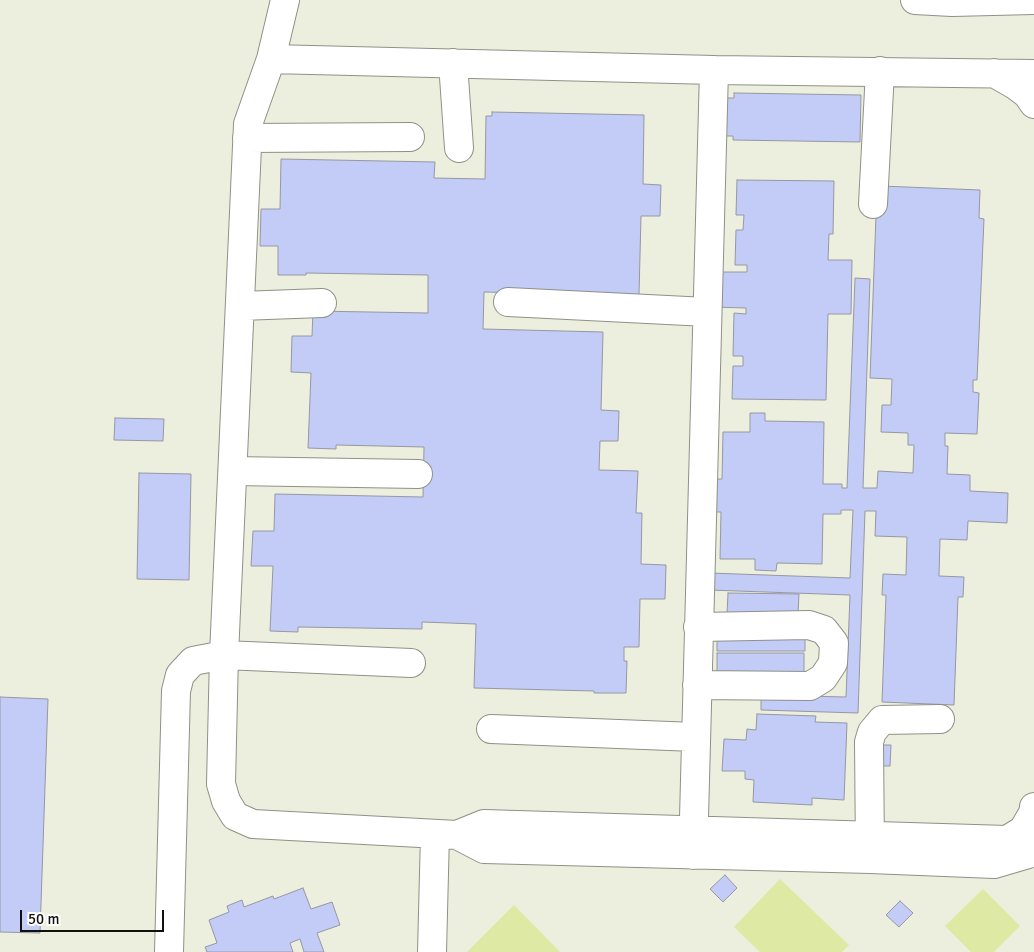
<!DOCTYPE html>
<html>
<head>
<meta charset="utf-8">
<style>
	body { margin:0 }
	#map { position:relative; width:1034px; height:952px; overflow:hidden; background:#f8fbef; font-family:Signika,sans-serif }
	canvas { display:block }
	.scale { position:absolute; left:20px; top:910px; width:144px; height:22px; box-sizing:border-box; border:2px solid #10110d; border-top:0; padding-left:6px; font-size:15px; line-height:18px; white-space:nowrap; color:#10110d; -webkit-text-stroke:4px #fff; paint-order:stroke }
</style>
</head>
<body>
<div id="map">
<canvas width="1034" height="952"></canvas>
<div class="scale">50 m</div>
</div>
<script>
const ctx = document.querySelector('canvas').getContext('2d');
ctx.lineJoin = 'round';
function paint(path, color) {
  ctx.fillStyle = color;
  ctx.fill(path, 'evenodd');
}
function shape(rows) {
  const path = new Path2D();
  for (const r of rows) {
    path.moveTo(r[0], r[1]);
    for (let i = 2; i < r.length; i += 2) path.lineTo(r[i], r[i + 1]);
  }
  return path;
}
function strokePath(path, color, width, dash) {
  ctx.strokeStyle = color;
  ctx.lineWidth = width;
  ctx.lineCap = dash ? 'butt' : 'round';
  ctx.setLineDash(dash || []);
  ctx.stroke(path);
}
const built = shape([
	[0,0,1034,0,1034,952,0,952]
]);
const green = shape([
	[780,879,849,945,842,952,760,952,734,927],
	[983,889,1020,926,994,952,971,952,945,926],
	[514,905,560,952,467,952]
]);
const building = shape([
	[734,93,861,95,860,142,733,140,733,136,718,136,719,98,734,98,734,93],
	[492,112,644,115,643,184,661,185,660,216,641,216,639,295,484,292,483,329,603,332,601,410,619,411,618,441,600,441,599,470,638,471,636,513,642,513,641,564,666,565,665,599,640,599,639,647,624,647,624,661,627,661,626,693,594,693,594,691,474,688,476,624,422,622,422,629,298,627,298,632,270,631,273,566,251,566,253,531,274,531,275,494,423,497,424,447,336,445,336,449,308,448,311,373,291,372,292,336,312,336,313,311,428,313,428,275,306,273,306,275,278,275,278,246,260,246,261,209,280,209,281,159,435,162,434,178,485,179,486,116,492,116,492,112],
	[737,180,834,181,833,234,829,234,828,260,852,260,851,314,828,314,826,400,732,399,733,366,743,366,743,356,733,356,734,313,746,314,746,308,712,307,713,272,747,272,747,265,735,265,736,230,743,230,744,215,736,215,737,180],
	[881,186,980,190,979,218,984,219,977,380,973,380,973,392,979,393,977,434,945,433,945,446,948,446,947,474,970,475,970,491,1008,493,1007,523,968,521,967,540,940,539,939,576,964,577,963,597,958,597,954,705,882,702,886,595,882,595,883,574,906,575,907,537,875,536,876,511,865,511,858,713,761,710,761,695,846,697,850,595,709,590,709,573,850,578,853,510,841,510,841,514,823,514,822,564,777,563,776,571,755,570,755,559,720,559,721,512,702,512,703,479,722,479,723,432,750,432,750,413,765,413,765,421,824,422,823,484,842,484,842,488,847,488,855,278,870,279,863,488,877,488,878,471,913,473,914,445,908,445,908,433,881,432,882,405,891,405,892,379,870,378,876,215,881,186],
	[115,418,164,419,163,441,114,440,115,418],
	[139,473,191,474,189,580,137,579,139,473],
	[728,593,799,594,798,614,727,614,728,593],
	[717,633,805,633,805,651,717,651,717,633],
	[717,653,804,653,804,672,717,672,717,653],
	[0,697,48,699,40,933,0,932,0,697],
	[757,714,816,716,815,722,847,723,844,800,812,798,812,805,753,802,754,780,745,779,745,771,722,771,724,739,746,740,747,729,756,730,757,714],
	[875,745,891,745,890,766,875,766,875,745],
	[725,875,737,888,723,902,710,889,725,875],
	[303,888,311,909,332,902,340,925,317,933,324,952,304,952,300,939,290,943,293,952,207,952,205,947,217,943,209,920,229,912,227,906,242,900,244,907,273,896,274,899,303,888],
	[900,901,913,913,899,927,886,915,900,901]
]);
const minor = shape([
	[915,0,952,2,1034,0],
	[271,59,285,0],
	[453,63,459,148],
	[994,73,1015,85,1027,94,1034,104],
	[1034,74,714,70,271,59,248,124,224,655,221,784,226,801,235,816,253,824,457,835,484,824,1007,840,1023,830,1033,813,1034,807],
	[247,138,410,137],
	[873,204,880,71],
	[508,302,707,312],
	[240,306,322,303],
	[233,471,418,474],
	[697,685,810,686,823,678,833,663,834,643,824,630,809,625,698,627],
	[491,729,695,737],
	[457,835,484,849,870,859,994,864,1028,854,1034,850],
	[693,855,714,70],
	[870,855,869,742,872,732,882,720,940,719],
	[169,952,176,691,180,675,193,661,224,655,411,663],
	[432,952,435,834]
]);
paint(built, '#ecefde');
paint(green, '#deeaa4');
paint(building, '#c3cbf7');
strokePath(building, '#9698a2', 1);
strokePath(minor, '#8f9187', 30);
strokePath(minor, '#fff', 28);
</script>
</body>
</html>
